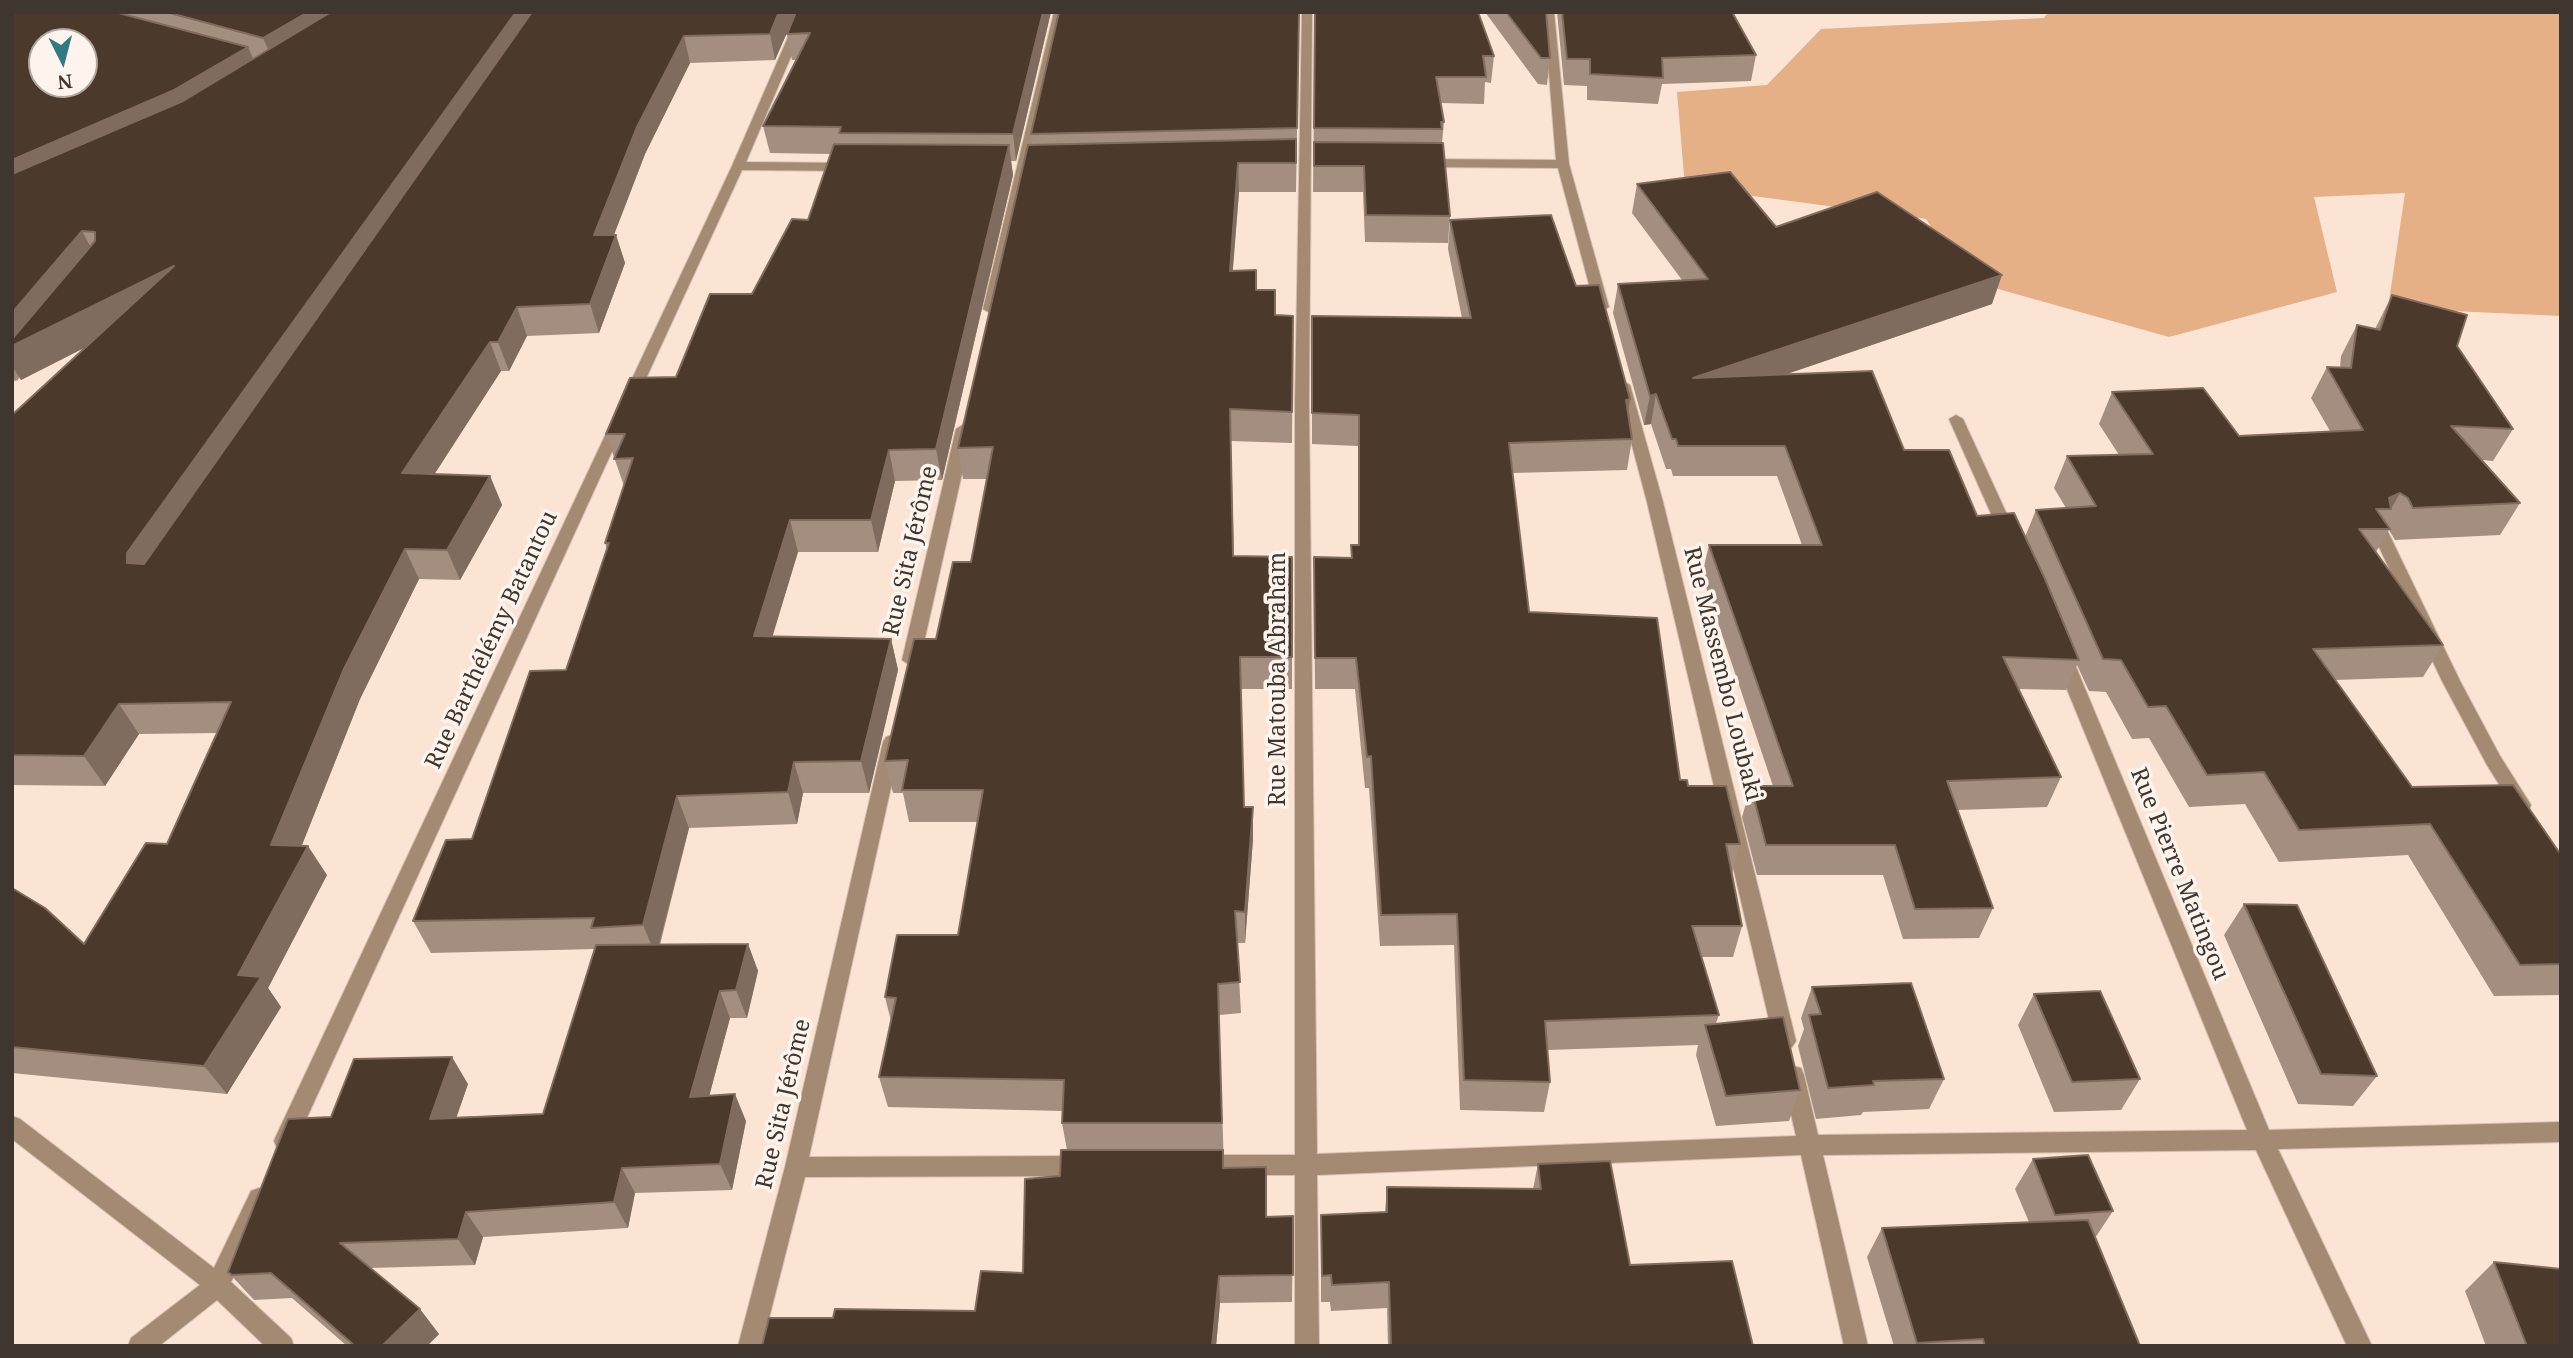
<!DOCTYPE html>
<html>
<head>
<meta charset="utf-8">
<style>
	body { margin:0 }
	#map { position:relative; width:2573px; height:1358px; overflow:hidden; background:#fbe4d3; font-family:"Noto Serif",serif }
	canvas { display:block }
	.frame { position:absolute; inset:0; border:14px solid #3e362f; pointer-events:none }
	.north { position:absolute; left:28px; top:28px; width:70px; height:70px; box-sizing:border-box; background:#fdf4ed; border:2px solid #b1a8a1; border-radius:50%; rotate:174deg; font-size:19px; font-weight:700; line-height:28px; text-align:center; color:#3e362f }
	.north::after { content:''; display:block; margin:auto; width:24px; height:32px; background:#327984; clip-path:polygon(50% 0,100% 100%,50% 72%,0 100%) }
</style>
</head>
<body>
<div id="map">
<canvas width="2573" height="1358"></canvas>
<div class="frame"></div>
<div class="north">N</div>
</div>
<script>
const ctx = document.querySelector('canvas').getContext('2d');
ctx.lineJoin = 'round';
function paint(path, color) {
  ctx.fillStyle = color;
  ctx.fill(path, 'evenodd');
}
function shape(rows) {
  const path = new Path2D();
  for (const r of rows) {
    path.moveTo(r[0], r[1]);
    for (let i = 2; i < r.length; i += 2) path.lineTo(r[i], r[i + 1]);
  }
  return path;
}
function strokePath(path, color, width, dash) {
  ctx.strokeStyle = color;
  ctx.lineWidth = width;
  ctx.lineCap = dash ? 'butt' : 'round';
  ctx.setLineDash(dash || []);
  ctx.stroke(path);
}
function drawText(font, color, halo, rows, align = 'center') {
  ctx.font = font + ' "Noto Serif",serif';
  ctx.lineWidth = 7;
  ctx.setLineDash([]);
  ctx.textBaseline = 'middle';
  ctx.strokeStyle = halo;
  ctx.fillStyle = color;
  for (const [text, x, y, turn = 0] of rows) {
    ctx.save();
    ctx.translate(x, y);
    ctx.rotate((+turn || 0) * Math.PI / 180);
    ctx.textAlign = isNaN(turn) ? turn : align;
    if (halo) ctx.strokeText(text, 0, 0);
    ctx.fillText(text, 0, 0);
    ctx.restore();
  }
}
const green = shape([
	[2048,12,2561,12,2561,316,2388,308,2405,193,2314,197,2337,292,2169,337,1966,280,1926,219,1685,187,1677,92,1767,85,1821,29,2044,18]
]);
const minor = shape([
	[799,12,810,12,746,162,849,163,855,167,849,171,742,170,637,398,630,402,625,401,623,398,732,166,799,12],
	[1054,12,1064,12,997,309,990,313,983,309,1054,12],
	[1302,12,1312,12,1309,402,1317,1154,1796,1136,1782,1075,1785,1068,1793,1066,1801,1068,1804,1075,1818,1135,2247,1130,2053,655,2062,649,2071,655,2269,1130,2561,1122,2561,1142,2278,1149,2372,1346,2347,1346,2256,1150,1823,1155,1868,1346,1844,1346,1801,1155,1317,1175,1319,1346,1295,1346,1295,1175,1202,1175,1194,1172,1191,1165,1194,1158,1202,1155,1295,1155,1295,402,1302,12],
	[1544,12,1554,12,1569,164,1609,307,1602,311,1595,307,1558,168,1423,167,1417,163,1423,159,1556,160,1544,12],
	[31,351,38,355,17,380,12,381,12,368,26,352,31,351],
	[1623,381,1630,385,1663,502,1796,1041,1792,1047,1785,1050,1778,1047,1774,1041,1647,502,1616,385,1623,381],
	[1956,415,1963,419,2016,534,2014,538,2008,539,2000,534,1949,419,1956,415],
	[618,418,625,423,293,1148,285,1151,277,1148,274,1141,277,1134,611,423,618,418],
	[964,424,972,429,920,660,911,666,902,660,956,429,964,424],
	[2380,527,2388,532,2460,681,2500,756,2531,805,2529,810,2515,810,2487,765,2442,681,2372,532,2380,527],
	[892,735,898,737,901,742,809,1157,1083,1156,1091,1159,1094,1166,1091,1173,1083,1176,805,1177,762,1346,738,1346,785,1167,883,742,886,737,892,735],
	[12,1116,20,1119,214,1268,251,1191,259,1188,267,1191,270,1198,231,1282,291,1338,294,1346,265,1346,217,1300,159,1346,128,1346,131,1338,200,1285,12,1139,12,1116]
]);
const wall = shape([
	[12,12,796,12,775,60,690,63,645,154,614,235,616,235,625,263,599,333,527,336,509,371,501,371,434,474,490,476,502,505,460,580,419,579,360,699,302,845,327,875,268,988,281,1007,227,1094,12,1073,12,888,84,944,167,844,217,733,139,734,105,786,12,785,12,415,88,346,21,380],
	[1051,12,1016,161,1011,161,1013,175,942,480,895,481,878,552,798,552,772,636,891,639,898,670,869,793,803,793,797,824,689,828,660,945,748,944,758,971,747,1018,730,1018,709,1096,746,1121,732,1190,635,1193,628,1228,483,1237,475,1265,370,1268,439,1334,427,1346,347,1346,292,1298,254,1300,228,1272,331,1117,468,1084,456,1117,543,1114,595,949,431,953,413,921,472,839,566,670,607,549,605,543,624,486,606,434,676,377,752,294,808,220,831,154,770,153,763,126,796,60,792,60,787,34],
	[1299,12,1296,192,1239,192,1233,270,1257,290,1275,315,1293,316,1292,443,1231,441,1234,556,1292,557,1292,689,1241,689,1244,807,1253,807,1253,839,1245,943,1237,943,1241,1013,1219,1015,1224,1168,1267,1217,1293,1216,1292,1302,1220,1303,1216,1346,762,1346,833,1318,975,1311,1023,1273,1060,1176,1067,1150,1062,1123,1063,1111,888,1107,879,1077,891,1021,885,997,958,935,977,822,909,822,903,793,893,793,885,761,936,639,971,562,987,479,963,479,958,448,1032,145,1031,134],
	[1315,12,1494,56,1491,83,1485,82,1484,104,1440,103,1444,122,1442,143,1450,216,1448,243,1365,242,1363,192,1313,192],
	[1485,12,1546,12,1550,58,1547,85,1538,84],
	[1557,12,1732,12,1756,55,1751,81,1662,84,1658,104,1587,100,1587,86,1564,85],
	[1637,184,1776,227,1992,304,1784,375,1904,450,1977,516,2025,537,2036,510,2066,508,2054,488,2067,456,2119,455,2099,424,2112,392,2239,436,2330,431,2311,398,2327,367,2340,368,2341,356,2357,325,2375,329,2392,295,2457,346,2513,429,2493,461,2482,460,2520,503,2500,535,2395,540,2389,530,2376,552,2443,645,2423,677,2335,680,2412,787,2561,855,2561,995,2494,996,2408,855,2279,862,2245,804,2189,807,2149,738,2132,739,2106,692,2089,691,2077,665,2066,690,2018,689,2061,777,2047,807,1958,810,1993,908,1979,938,1903,939,1883,875,1757,875,1742,817,1751,786,1773,786,1702,575,1709,545,1802,545,1777,476,1673,476,1671,469,1666,469,1651,424,1644,425,1613,313,1618,284,1682,280,1632,213],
	[1450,220,1576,286,1630,399,1628,412,1632,439,1627,470,1512,473,1529,612,1680,780,1688,786,1740,844,1732,874,1742,926,1733,957,1701,957,1719,1015,1716,1023,1800,1090,1789,1121,1716,1126,1696,1055,1698,1045,1547,1050,1550,1082,1544,1112,1460,1110,1454,945,1380,946,1369,788,1365,788,1355,689,1315,689,1314,557,1351,558,1351,545,1358,545,1358,446,1312,444,1312,316,1462,318,1448,249],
	[2244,904,2377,1076,2353,1106,2298,1104,2224,935],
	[1812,987,1944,1079,1929,1109,1863,1112,1861,1115,1816,1119,1798,1046,1804,1029,1801,1018],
	[2034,994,2140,1079,2121,1110,2054,1112,2018,1025],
	[2033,1159,2113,1211,2095,1238,2140,1346,1894,1346,1867,1257,1882,1228,2029,1222,2015,1189],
	[1538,1164,1630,1265,1753,1346,1388,1346,1387,1308,1331,1311,1330,1302,1321,1302,1321,1215,1385,1212,1387,1187,1533,1189],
	[2494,1262,2561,1346,2486,1346,2465,1291]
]);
const shadedWall = shape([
	[308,12,361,12,275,64,263,38],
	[516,12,543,12,146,583,127,563,127,553],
	[779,12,796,12,775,60,770,34],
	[1043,12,1051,12,1016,161,1013,134],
	[684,36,690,63,645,154,603,263,594,235,637,127],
	[248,47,259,73,12,194,12,160],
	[1009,145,1013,175,942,480,936,449],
	[1238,163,1239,192,1230,301,1230,271],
	[82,231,97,259,174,266,188,295,21,380,12,366,12,313],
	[616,235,625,263,599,333,590,304],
	[2002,275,1992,304,1687,408,1693,378],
	[517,307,527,336,509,371,498,342],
	[490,342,501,371,416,503,402,473],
	[1656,394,1651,424,1644,425,1650,396],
	[1630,399,1625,430,1626,400],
	[889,450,895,481,878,552,871,520],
	[490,476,502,505,460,580,447,550],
	[2400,493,2391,509,2389,498],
	[790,520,798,552,763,668,754,636],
	[405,549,419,579,360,699,290,875,271,845,344,669],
	[891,639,898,670,869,793,861,761],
	[119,704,139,734,105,786,84,756],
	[794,762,803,793,797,824,788,792],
	[677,796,689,828,656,956,643,925],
	[1253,807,1253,839,1245,943,1245,912],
	[308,846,327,875,268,988,281,1007,227,1094,204,1066,238,975],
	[748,944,758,971,747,1018,736,990],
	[720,991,730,1018,702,1123,690,1097],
	[452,1057,468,1084,447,1145,430,1119],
	[735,1094,746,1121,732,1190,720,1164],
	[622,1168,635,1193,628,1228,614,1202],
	[466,1212,483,1237,475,1265,458,1239],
	[1219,1276,1220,1303,1216,1346,1212,1346],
	[420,1309,439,1334,427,1346,382,1346]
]);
const building = shape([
	[12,12,115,12,248,47,172,91,12,160,12,12],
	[42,42,84,42,84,84,42,84,42,42],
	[166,12,308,12,263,38,166,12],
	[331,12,516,12,127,553,127,563,144,564,532,12,779,12,770,34,684,36,637,127,594,235,616,235,590,304,517,307,498,342,490,342,402,473,490,476,447,550,405,549,344,669,271,845,308,846,238,975,261,977,204,1066,12,1047,12,888,45,908,84,944,146,843,167,844,231,702,119,704,84,756,12,755,12,415,174,266,12,346,12,339,95,241,95,232,82,231,12,313,12,174,183,101,331,12],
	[796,12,1043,12,1013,134,839,133,841,127,763,126,810,33,787,34,796,12],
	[1059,12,1299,12,1297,128,1031,134,1059,12],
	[1315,12,1478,12,1494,56,1483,56,1486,77,1436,77,1444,122,1441,122,1442,129,1314,128,1315,12],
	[1506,12,1546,12,1550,58,1541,58,1506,12],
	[1562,12,1732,12,1756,55,1662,58,1663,78,1590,74,1590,59,1567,59,1562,12],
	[1296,139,1296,163,1238,163,1230,271,1256,270,1256,290,1275,290,1275,315,1293,316,1292,412,1230,409,1233,556,1292,557,1292,657,1240,657,1244,807,1253,807,1245,912,1235,911,1240,982,1218,984,1222,1123,1062,1123,1064,1080,879,1077,896,998,885,997,897,935,958,935,983,790,902,790,908,760,885,761,914,639,936,639,953,562,971,562,993,447,958,448,1028,145,1296,139],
	[1314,142,1443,143,1450,216,1366,215,1364,166,1314,166,1314,142],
	[834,144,1009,145,936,449,889,450,871,520,790,520,754,636,891,639,861,761,794,762,788,792,677,796,643,925,591,928,594,918,413,921,446,840,472,839,530,671,566,670,609,543,605,543,633,458,614,459,625,434,606,434,630,378,676,377,710,294,752,294,792,219,808,220,834,144],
	[1730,172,1776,227,1877,192,2002,275,1693,378,1872,371,1904,450,1949,450,1977,516,2014,513,2045,579,2079,660,2003,657,2061,777,1947,781,1993,908,1915,909,1895,845,1766,845,1751,786,1793,786,1709,545,1822,545,1785,446,1678,446,1676,439,1672,439,1656,394,1650,396,1618,284,1708,279,1637,184,1730,172],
	[1551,215,1576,286,1599,285,1630,399,1626,400,1632,439,1509,443,1529,612,1657,618,1680,780,1687,780,1688,786,1726,786,1740,844,1726,844,1742,926,1692,926,1719,1015,1545,1021,1550,1082,1464,1080,1457,914,1381,915,1371,756,1367,757,1356,658,1315,658,1314,557,1352,558,1351,545,1359,545,1359,415,1312,413,1312,316,1471,318,1450,220,1551,215],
	[2392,295,2467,315,2457,346,2513,429,2451,426,2520,503,2413,508,2408,498,2400,493,2389,498,2391,509,2376,509,2390,529,2359,529,2443,645,2313,649,2412,787,2513,785,2561,855,2561,964,2520,965,2430,824,2299,830,2264,772,2207,775,2166,706,2148,707,2121,660,2103,659,2036,510,2096,506,2067,456,2153,454,2112,392,2203,388,2239,436,2363,430,2327,367,2351,368,2357,325,2380,330,2392,295],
	[2244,904,2297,905,2377,1076,2321,1074,2244,904],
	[748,944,736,990,720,991,690,1097,735,1094,720,1164,622,1168,614,1202,466,1212,458,1239,340,1243,420,1309,382,1346,355,1346,271,1273,232,1275,228,1272,288,1119,331,1117,354,1059,452,1057,430,1119,543,1114,596,945,748,944],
	[1911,983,1944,1079,1873,1081,1874,1085,1828,1088,1809,1015,1821,1014,1812,987,1911,983],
	[2100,991,2140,1079,2072,1082,2034,994,2100,991],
	[1783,1017,1800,1090,1726,1096,1705,1025,1783,1017],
	[1061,1150,1223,1150,1223,1168,1266,1167,1266,1217,1293,1216,1293,1275,1219,1276,1212,1346,762,1346,769,1318,833,1318,835,1309,975,1311,981,1271,1023,1273,1025,1179,1060,1176,1061,1150],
	[2088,1155,2113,1211,2055,1215,2033,1159,2088,1155],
	[1610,1161,1630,1265,1732,1261,1753,1346,1391,1346,1389,1282,1332,1285,1331,1275,1322,1276,1321,1215,1387,1212,1387,1187,1541,1189,1538,1164,1610,1161],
	[2088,1220,2140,1346,1985,1346,1983,1339,1917,1343,1882,1228,2088,1220],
	[2494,1262,2561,1269,2561,1346,2527,1346,2494,1262]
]);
const streetNames = [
	["Rue Sita Jérôme",911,551,-77],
	["Rue Barthélémy Batantou",492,640,-65],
	["Rue Massembo Loubaki",1722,674,76],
	["Rue Matouba Abraham",1278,679,-90],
	["Rue Pierre Matingou",2179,874,68],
	["Rue Sita Jérôme",784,1104,-77]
];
paint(green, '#e6b086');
strokePath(minor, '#d5c1b2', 2);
paint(minor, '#a48973');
paint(wall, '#a38e80');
paint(shadedWall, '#806c5e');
paint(building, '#4b392c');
strokePath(building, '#806c5e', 2);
drawText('23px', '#3e362f', '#fdf4ed', streetNames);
</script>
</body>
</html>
